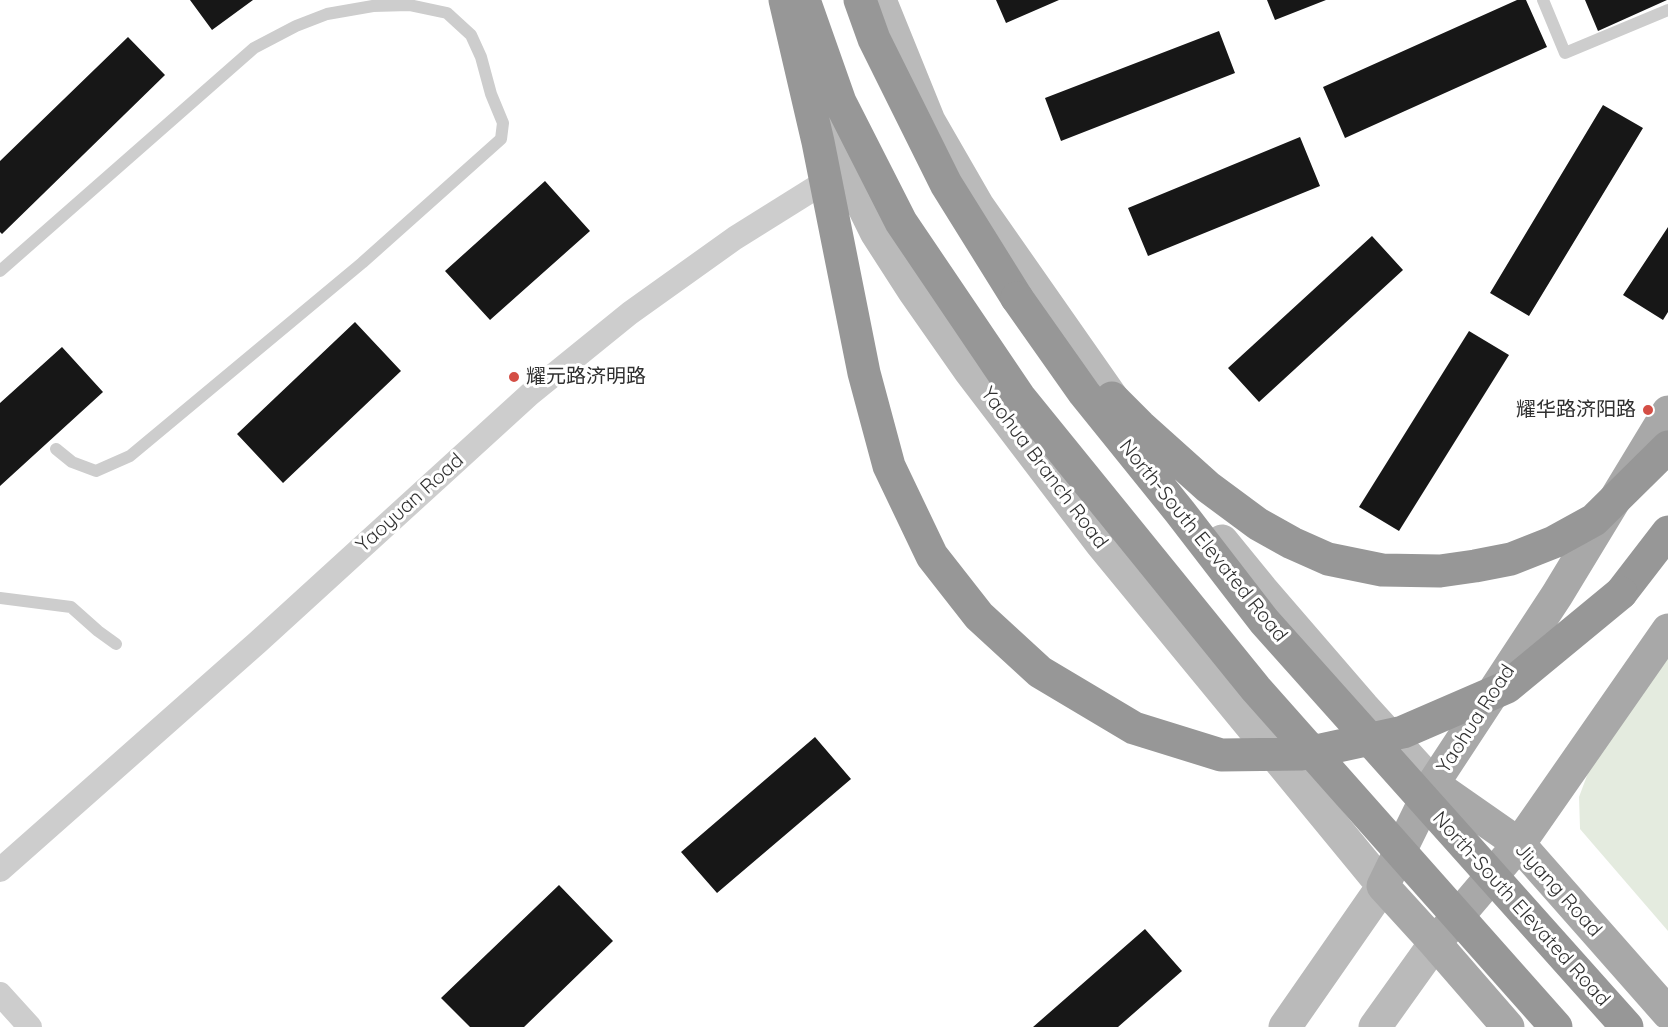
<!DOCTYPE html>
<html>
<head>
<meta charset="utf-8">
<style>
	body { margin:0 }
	canvas { display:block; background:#fff }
</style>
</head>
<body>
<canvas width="1668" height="1027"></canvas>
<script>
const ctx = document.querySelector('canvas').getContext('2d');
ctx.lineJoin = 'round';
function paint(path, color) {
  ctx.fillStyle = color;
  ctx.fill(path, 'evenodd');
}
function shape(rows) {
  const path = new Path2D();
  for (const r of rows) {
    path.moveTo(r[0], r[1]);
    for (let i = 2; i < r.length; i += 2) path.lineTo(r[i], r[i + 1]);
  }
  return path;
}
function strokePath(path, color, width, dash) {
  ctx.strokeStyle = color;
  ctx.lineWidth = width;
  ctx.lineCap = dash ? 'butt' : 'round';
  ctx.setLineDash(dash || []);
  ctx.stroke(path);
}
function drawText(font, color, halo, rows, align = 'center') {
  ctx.font = font + ' Quicksand,"Noto Sans SC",sans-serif';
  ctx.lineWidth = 6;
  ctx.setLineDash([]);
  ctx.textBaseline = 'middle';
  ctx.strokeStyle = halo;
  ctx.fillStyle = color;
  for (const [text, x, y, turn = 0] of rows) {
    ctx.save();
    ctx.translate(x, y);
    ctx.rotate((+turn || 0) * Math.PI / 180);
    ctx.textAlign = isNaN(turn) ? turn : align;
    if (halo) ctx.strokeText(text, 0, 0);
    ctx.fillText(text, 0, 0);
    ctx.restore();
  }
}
const green = shape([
	[1668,649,1668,931,1580,829,1579,797,1594,757]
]);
const building = shape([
	[190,0,253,0,212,30],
	[996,0,1059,0,1006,23],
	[1267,0,1326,0,1275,20],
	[1517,0,1526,0,1547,47,1345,138,1323,87],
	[1585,0,1667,0,1598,31],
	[1219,31,1235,73,1061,141,1045,98],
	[128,37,165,75,2,234,0,232,0,161],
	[1603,105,1643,128,1529,316,1490,293],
	[1300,137,1320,186,1148,256,1128,208],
	[545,181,590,231,490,320,445,271],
	[1668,227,1668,312,1663,320,1623,295],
	[1372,236,1403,270,1259,402,1228,368],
	[355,322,401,371,283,483,237,434],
	[1469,331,1509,355,1399,531,1359,507],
	[62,347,103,392,0,486,0,403],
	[815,737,851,779,717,893,681,852],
	[559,885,613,941,524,1027,470,1027,441,998],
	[1145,929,1182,971,1118,1027,1033,1027]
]);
const lane = shape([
	[1543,0,1565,53,1668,10],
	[0,271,254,48,296,26,327,14,373,6,409,5,447,13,471,35,481,57,491,94,503,123,501,139,362,263,130,456,96,471,72,462,56,449],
	[0,598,71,607,98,631,116,644]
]);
const street = shape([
	[0,870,258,642,530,394,630,313,735,238,839,173],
	[0,994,30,1027]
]);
const secondary = shape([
	[880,0,929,121,978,206,1129,422],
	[819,96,845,169,876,232,914,291,970,371,1101,543,1383,886,1285,1027],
	[1222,541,1262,590,1363,707,1433,784],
	[1375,1027,1435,943]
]);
const primary = shape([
	[1433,784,1519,844,1668,1013],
	[1440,937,1519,844,1668,630],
	[1508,1027,1435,943,1383,886,1433,784,1557,595,1668,412]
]);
const highway = shape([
	[860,0,874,39,946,184,1017,298],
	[1621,593,1668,532]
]);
const highwayBridge = shape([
	[785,0,818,142,864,373,889,466,932,556,979,616,1040,672,1134,728,1221,755,1302,754,1403,732,1507,687,1621,593],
	[804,0,840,102,901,222,1020,398,1256,689,1556,1027],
	[1017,298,1084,393,1180,512,1264,621,1627,1027],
	[1112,398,1140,426,1208,487,1258,524,1292,543,1328,559,1382,570,1440,571,1475,566,1511,559,1554,542,1594,520,1668,447]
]);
const markers = [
	[514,377,6,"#d44e45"],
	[1648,410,6,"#d44e45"]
];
const poiNames = [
	["耀元路济明路",526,377],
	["耀华路济阳路",1636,410,"right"]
];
const streetNames = [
	["Yaohua Branch Road",1044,468,53],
	["Yaoyuan Road",410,503,-42],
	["North-South Elevated Road",1203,541,51],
	["Yaohua Road",1476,719,-57],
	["Jiyang Road",1558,890,48],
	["North-South Elevated Road",1521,909,48]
];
paint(green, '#e4ebdf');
paint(building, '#171717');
strokePath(lane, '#cdcdcd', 12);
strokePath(street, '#cdcdcd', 24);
strokePath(secondary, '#bababa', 33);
strokePath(primary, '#a8a8a8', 33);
strokePath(highway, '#979797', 33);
strokePath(highwayBridge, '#979797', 33);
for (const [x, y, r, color] of markers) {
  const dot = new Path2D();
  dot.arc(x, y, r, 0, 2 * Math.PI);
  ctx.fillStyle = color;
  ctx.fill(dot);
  strokePath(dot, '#fff', 2);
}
drawText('20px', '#303030', '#fff', poiNames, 'left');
drawText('20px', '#303030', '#fff', streetNames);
</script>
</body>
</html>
